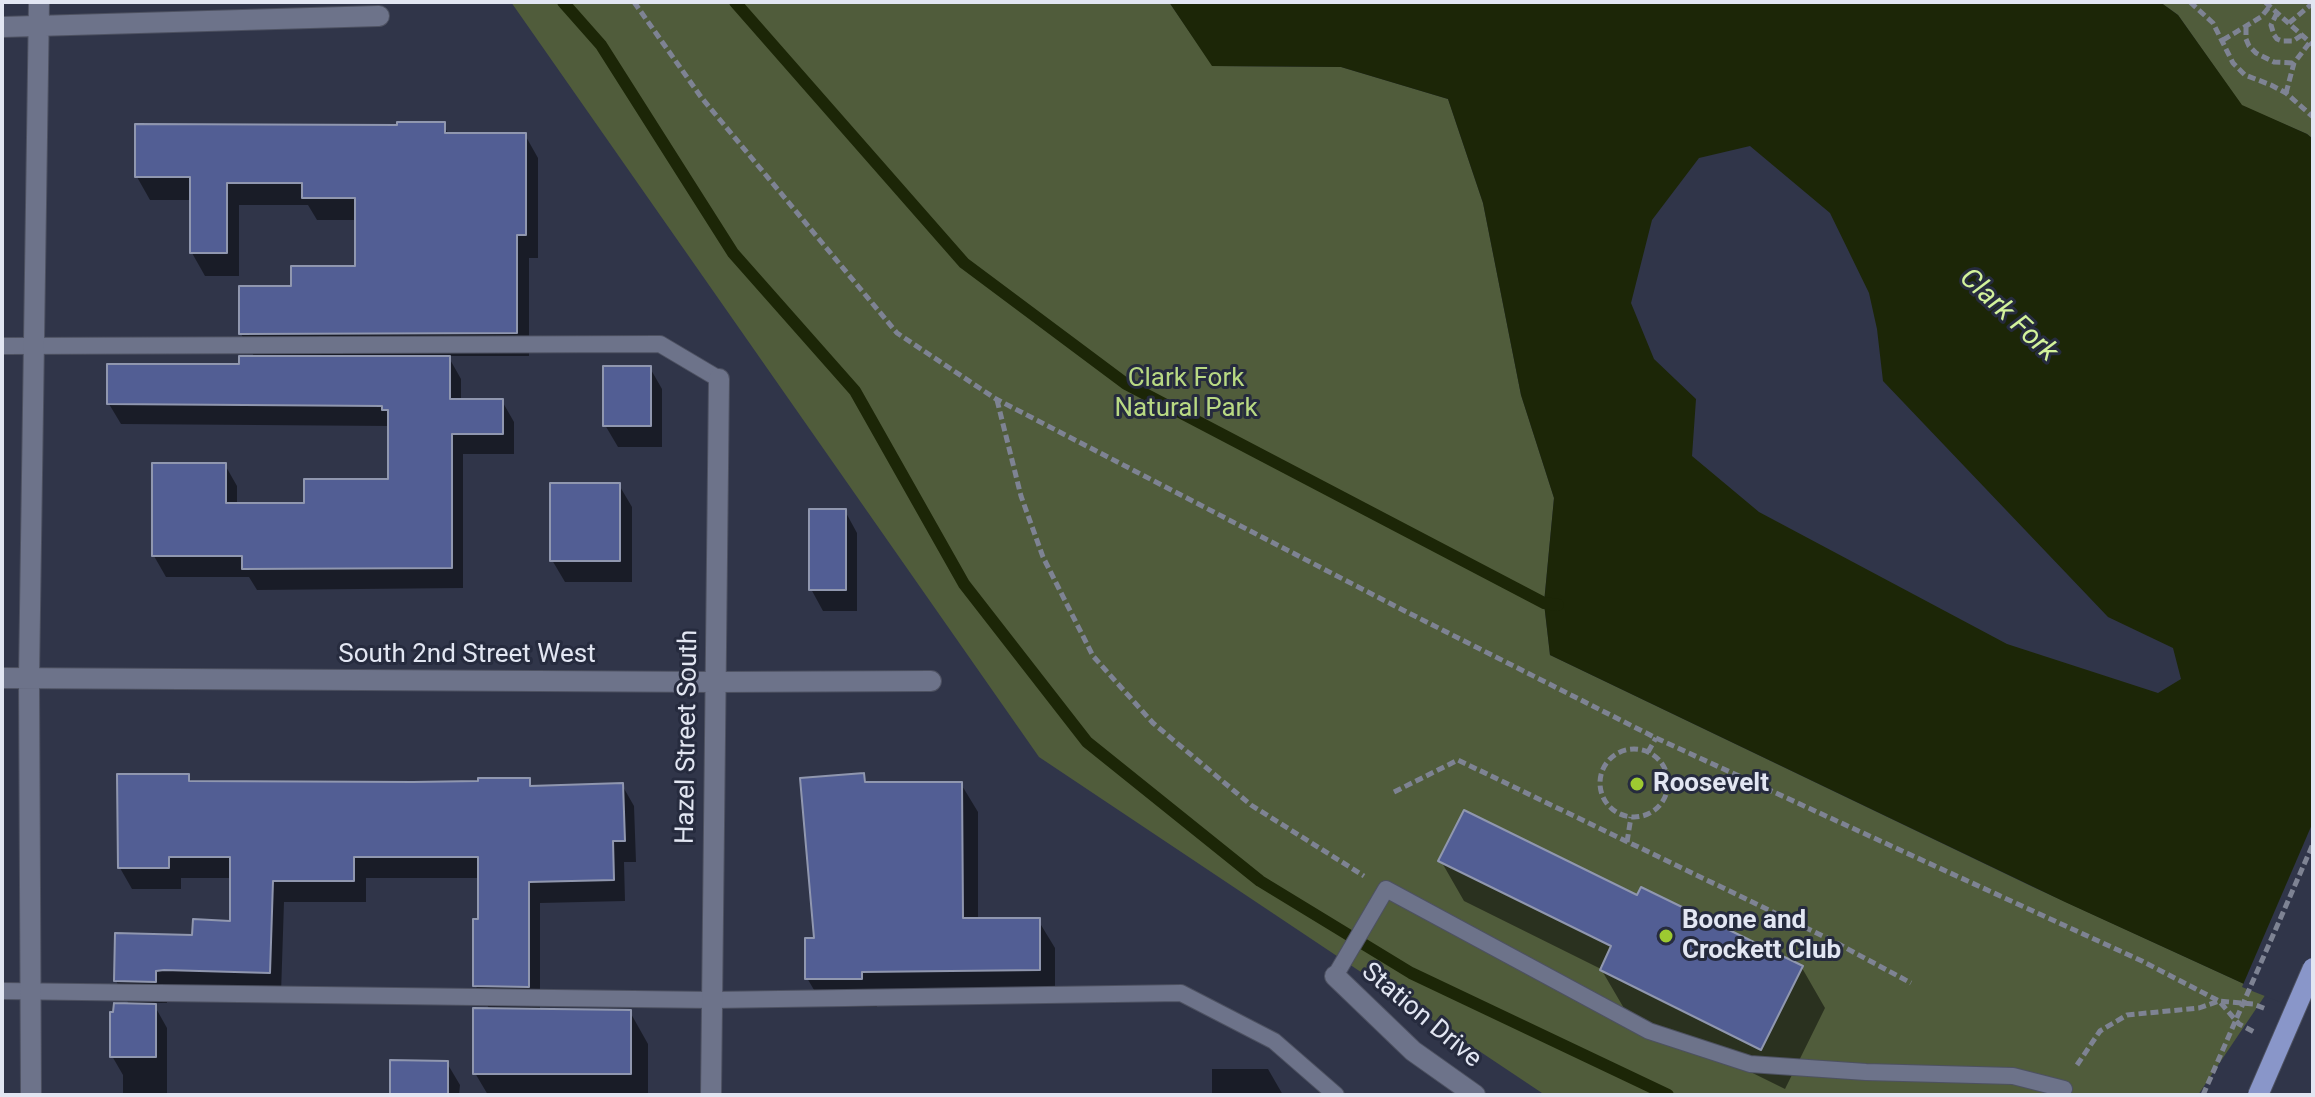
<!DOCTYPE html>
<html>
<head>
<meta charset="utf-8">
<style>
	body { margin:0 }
	#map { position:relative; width:2315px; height:1097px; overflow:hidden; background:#303549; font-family:Roboto,sans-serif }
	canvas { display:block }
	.frame { position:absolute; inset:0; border:4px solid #e2e6f2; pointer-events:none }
</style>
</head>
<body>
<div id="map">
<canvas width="2315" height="1097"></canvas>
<div class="frame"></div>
</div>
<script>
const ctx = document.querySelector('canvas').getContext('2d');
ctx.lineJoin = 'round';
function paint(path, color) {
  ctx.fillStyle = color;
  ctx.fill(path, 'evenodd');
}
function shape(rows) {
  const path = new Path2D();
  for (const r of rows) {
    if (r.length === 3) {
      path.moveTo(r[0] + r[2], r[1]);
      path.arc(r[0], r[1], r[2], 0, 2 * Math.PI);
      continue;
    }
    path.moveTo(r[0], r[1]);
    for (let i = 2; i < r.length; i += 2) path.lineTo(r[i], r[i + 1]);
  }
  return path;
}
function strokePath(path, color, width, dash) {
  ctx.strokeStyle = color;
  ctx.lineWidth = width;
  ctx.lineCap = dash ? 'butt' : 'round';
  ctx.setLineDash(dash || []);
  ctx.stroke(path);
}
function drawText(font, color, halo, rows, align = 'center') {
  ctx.font = font + ' Roboto,sans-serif';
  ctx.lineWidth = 6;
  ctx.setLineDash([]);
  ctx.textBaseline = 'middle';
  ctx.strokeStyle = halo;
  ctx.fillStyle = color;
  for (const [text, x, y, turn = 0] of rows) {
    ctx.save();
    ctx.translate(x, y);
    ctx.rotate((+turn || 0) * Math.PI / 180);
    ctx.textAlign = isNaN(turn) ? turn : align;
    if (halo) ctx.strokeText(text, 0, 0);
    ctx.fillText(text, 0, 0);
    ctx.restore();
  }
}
const green = shape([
	[511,2,1169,2,1213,66,1341,67,1448,99,1483,203,1521,395,1554,498,1544,603,1550,655,2033,887,2266,994,2198,1095,1545,1095,1039,757],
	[2160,2,2313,2,2313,139,2307,134,2242,106,2178,15]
]);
const water = shape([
	[1169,2,2160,2,2178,15,2242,105,2307,134,2313,139,2313,1011,2266,994,2065,902,1550,655,1544,603,1554,498,1521,395,1483,203,1448,99,1341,67,1212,66],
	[1750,146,1830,213,1869,293,1877,329,1883,381,2108,617,2173,648,2181,679,2158,693,2007,644,1759,512,1692,456,1696,399,1654,359,1631,303,1652,220,1699,158]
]);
const pier = shape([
	[2313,822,2313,1015,2242,987]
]);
const shadow = shape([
	[443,124,449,135,525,135,538,158,538,258,529,258,529,356,448,356,461,379,461,401,502,401,514,422,514,454,463,454,463,588,257,590,249,577,166,577,154,556,225,465,237,486,237,505,306,505,390,481,390,426,121,424,109,404,241,366,255,358,241,334,293,288,357,268,357,220,317,220,308,205,239,205,239,276,205,276,192,253,192,200,150,200,137,177,399,127],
	[650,368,662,389,662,447,618,447,605,425],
	[619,485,632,507,632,582,565,582,552,560],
	[845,511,857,533,857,611,823,611,811,589],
	[863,775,868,784,961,784,978,812,978,920,1038,920,1055,948,1055,998,877,999,877,1007,824,1007,807,978,816,940],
	[188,776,192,783,413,784,528,780,533,788,622,785,634,806,636,862,624,862,625,901,540,903,540,1011,630,1012,648,1044,648,1095,488,1095,475,1073,490,1010,475,985,480,921,480,878,366,878,366,902,284,902,281,994,167,992,167,1003,153,1003,167,1028,167,1095,123,1095,123,1075,112,1056,130,1006,116,981,194,937,232,923,232,878,181,878,181,889,132,889,120,868],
	[1441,861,1638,898,1802,968,1825,1008,1785,1089,1625,1010,1601,969,1464,901],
	[447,1063,460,1085,459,1095,392,1095],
	[1212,1069,1268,1069,1283,1095,1212,1095]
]);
const stream = shape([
	[563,2,601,45,733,253,855,391,964,584,1087,742,1260,881,1411,973,1668,1095],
	[735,2,964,263,1126,384,1544,603,1558,605]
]);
const building = shape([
	[397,122,445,122,445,133,526,133,526,235,517,235,517,333,239,334,239,286,291,286,291,266,355,266,355,198,302,198,302,183,227,183,227,253,190,253,190,177,135,177,135,124,397,125,397,122],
	[239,356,450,356,450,399,503,399,503,434,452,434,452,568,242,569,242,556,152,556,152,463,226,463,226,503,304,503,304,479,388,479,388,410,382,410,382,406,107,404,107,364,239,364,239,356],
	[603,366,651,366,651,426,603,426,603,366],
	[550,483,620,483,620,561,550,561,550,483],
	[809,509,846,509,846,590,809,590,809,509],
	[864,773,865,782,962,782,963,918,1040,918,1040,970,862,972,862,979,805,979,805,938,814,938,800,778,864,773],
	[117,774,189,774,189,781,413,782,478,781,478,778,530,778,530,786,623,783,625,841,613,841,614,880,529,882,529,987,473,986,473,919,478,919,478,857,354,857,354,881,273,881,270,973,164,970,156,971,156,982,114,981,115,933,192,935,193,919,230,921,230,857,169,857,169,868,118,868,117,774],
	[1464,810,1637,895,1641,887,1803,966,1761,1050,1600,970,1611,946,1438,861,1464,810],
	[114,1003,156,1004,156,1057,110,1057,110,1012,113,1012,114,1003],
	[473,1008,631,1010,631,1074,473,1074,473,1008],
	[390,1060,448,1061,448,1095,390,1095,390,1060]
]);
const path = shape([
	[634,2,701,97,897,333,996,399,1393,605,1656,738,2142,961,2219,1001,2239,1024,2256,1033],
	[2190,2,2213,23,2233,63,2245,75,2271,85,2286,93,2313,117],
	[2265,2,2313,45],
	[2277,13,2271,25,2274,35,2277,39,2282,41,2293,41,2302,35],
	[2289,23,2313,3],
	[2246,27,2246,39,2249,46,2256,53,2274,62,2294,63],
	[2223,40,2261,17,2270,6],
	[2286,93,2294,63,2310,42],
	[997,400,1021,496,1043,557,1093,656,1153,723,1251,805,1364,876],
	[1634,783,34],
	[1648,752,1656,738],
	[1394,792,1458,760,1831,940,1911,983],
	[1627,842,1631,817],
	[2077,1065,2100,1031,2127,1015,2199,1008,2219,1001,2253,1004,2266,1009]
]);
const lane = shape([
	[2,346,660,344,719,379],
	[1335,976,1386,889,1649,1031,1750,1064,1866,1072,2013,1076,2064,1089],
	[2,991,712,1000,1181,993,1274,1041,1336,1095]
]);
const street = shape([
	[2,27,379,16],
	[2,678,715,682,931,681],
	[1335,976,1413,1051,1475,1095],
	[31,1095,29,678,39,2],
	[711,1095,719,379]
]);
const pathBridge = shape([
	[2203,1095,2313,844]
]);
const primaryBridge = shape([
	[2258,1095,2313,968]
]);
const markers = [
	[1637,784,8,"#9dca31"],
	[1666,936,8,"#9dca31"]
];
const parkNames = [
	["Clark Fork",1186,379],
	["Natural Park",1186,409]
];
const streetNames = [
	["South 2nd Street West",467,655],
	["Hazel Street South",688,737,-89],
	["Station Drive",1421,1016,40]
];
const poiNames = [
	["Roosevelt",1653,784],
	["Boone and",1682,921],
	["Crockett Club",1682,951]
];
const waterNames = [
	["Clark Fork",2008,316,43]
];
paint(green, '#505c3b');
paint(water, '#1c2607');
paint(pier, '#303549');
paint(shadow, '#0007');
strokePath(stream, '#1c2607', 12);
paint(building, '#525e94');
strokePath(building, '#9097af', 2);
strokePath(lane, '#4d5161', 18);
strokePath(street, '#4d5161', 22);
strokePath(path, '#7e8393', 5, [8, 4]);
strokePath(lane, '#6d738a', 16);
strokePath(street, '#6d738a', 20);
strokePath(primaryBridge, '#4d5161', 22, []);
strokePath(pathBridge, '#7e8393', 5, [8, 4]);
strokePath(primaryBridge, '#8996c9', 20);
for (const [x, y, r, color] of markers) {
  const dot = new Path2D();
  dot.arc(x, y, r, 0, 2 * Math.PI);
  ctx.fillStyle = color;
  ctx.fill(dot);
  strokePath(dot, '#262b3e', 3);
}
drawText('26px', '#b9d983', '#262b3e', parkNames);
drawText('26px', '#e2e6f2', '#262b3e', streetNames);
drawText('bold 26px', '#e2e6f2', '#262b3e', poiNames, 'left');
drawText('italic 28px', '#d2f29b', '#262b3e', waterNames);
</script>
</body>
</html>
